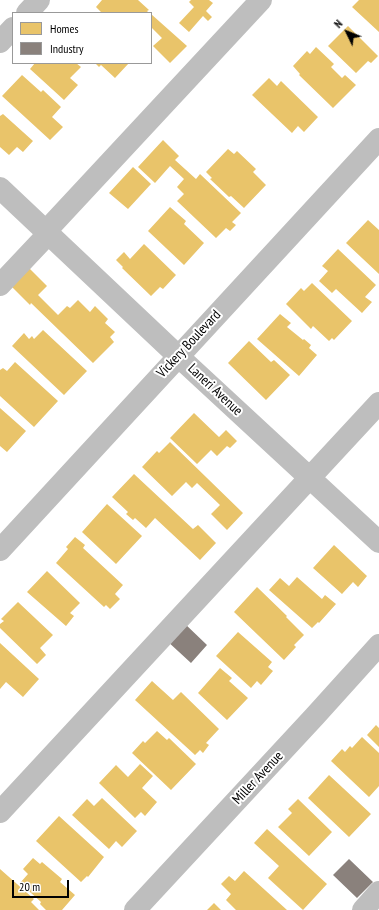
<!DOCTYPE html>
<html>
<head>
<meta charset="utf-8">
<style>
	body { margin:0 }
	#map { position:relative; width:379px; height:910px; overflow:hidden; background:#fff; font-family:"PT Sans Narrow",sans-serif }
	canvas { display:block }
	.legend { position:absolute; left:12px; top:12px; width:140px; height:52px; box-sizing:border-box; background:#fff; border:1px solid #999; margin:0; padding:5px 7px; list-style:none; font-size:12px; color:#000 }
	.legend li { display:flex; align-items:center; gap:8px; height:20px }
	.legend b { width:20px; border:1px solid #999 }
	.north { position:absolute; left:327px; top:12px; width:40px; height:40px; -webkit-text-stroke:3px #fff; paint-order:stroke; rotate:313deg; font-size:11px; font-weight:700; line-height:16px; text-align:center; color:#000 }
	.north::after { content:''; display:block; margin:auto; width:14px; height:18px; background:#000; clip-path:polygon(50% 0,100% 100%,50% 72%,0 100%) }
	.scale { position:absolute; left:12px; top:880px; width:57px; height:18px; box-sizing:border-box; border:2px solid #000; border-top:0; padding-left:5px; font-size:12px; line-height:14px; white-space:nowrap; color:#000; -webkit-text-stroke:3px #fff; paint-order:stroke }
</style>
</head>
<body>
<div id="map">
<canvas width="379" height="910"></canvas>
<ul class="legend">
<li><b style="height:11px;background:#e9c46a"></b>Homes</li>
<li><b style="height:11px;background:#8a817c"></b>Industry</li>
</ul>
<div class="north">N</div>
<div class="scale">20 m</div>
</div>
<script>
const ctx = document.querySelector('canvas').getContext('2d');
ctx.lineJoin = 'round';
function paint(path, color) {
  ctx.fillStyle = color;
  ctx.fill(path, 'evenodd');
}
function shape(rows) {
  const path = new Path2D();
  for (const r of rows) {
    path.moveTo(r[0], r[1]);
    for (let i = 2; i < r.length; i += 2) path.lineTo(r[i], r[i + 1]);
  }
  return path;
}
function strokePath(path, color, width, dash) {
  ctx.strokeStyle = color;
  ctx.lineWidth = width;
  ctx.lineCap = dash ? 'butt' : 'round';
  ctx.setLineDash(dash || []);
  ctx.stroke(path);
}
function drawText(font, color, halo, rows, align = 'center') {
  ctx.font = font + ' "PT Sans Narrow",sans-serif';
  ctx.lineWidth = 4;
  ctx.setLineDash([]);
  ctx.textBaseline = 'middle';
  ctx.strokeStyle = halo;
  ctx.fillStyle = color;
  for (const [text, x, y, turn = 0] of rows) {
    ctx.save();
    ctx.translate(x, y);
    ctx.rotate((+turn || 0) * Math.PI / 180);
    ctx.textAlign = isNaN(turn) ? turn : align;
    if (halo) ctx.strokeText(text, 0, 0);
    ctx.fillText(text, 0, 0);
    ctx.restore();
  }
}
const homes = shape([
	[102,0,138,0,149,10,147,11,149,13,102,13,96,7],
	[191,0,209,0,213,3,206,11,212,17,208,21,203,16,189,32,179,23,194,7,189,2],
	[359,0,379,0,379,32,352,7],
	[151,14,187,46,170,63,153,46,162,38,151,27],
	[348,26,378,56,371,63,368,61,356,73,328,46],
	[316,47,334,64,331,67,342,78,345,75,356,85,333,108,299,75,300,74,293,66,307,51,310,54],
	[35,63,76,63,81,67,70,78,78,85,64,100,30,69],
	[95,63,129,63,115,78,101,65,99,67],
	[22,75,41,92,43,90,61,107,52,117,63,127,50,140,2,96],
	[269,78,277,86,281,81,318,117,304,132,298,126,292,133,252,95],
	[3,114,33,141,23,152,17,147,9,155,0,147,0,116],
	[163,140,179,156,175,160,196,179,200,174,241,213,232,222,236,225,230,231,226,228,216,238,177,201,184,194,177,187,184,179,170,166,155,183,138,167],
	[228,149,234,154,237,151,256,169,253,172,266,185,244,208,231,196,229,197,210,179,212,178,206,172],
	[133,167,151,184,128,209,109,193],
	[170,207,186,221,184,224,204,243,184,265,148,231],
	[368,220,379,230,379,274,346,243],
	[144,244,176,275,163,289,160,287,151,296,122,268,123,267,116,260,124,252,130,259],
	[338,249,376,285,365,297,372,302,362,313,336,289,332,293,319,281,328,271,322,266],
	[28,267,47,286,38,295,58,315,67,306,70,308,78,300,90,312,95,306,108,319,105,323,115,332,110,337,114,342,93,363,31,303,30,305,10,285],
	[312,283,352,321,334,340,332,338,329,341,313,326,311,329,286,304,301,288,304,291],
	[280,314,291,323,287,327,303,340,304,339,311,345,309,348,317,355,299,376,257,339],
	[43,330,87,371,64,395,12,346,24,333,29,339,32,336,34,339],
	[249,341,271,362,274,360,290,375,266,400,228,363],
	[15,362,58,401,34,427,0,396,0,370,3,368,7,371],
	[0,408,26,431,7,452,0,446],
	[194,413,219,437,226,430,237,441,230,448,227,446,217,456,211,450,197,464,170,438],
	[170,442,243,513,227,530,211,514,220,505,197,483,192,488,186,482,172,496,142,467,157,451,159,453],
	[134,474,193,529,198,525,216,543,200,560,155,518,146,528,135,518,133,520,126,514,128,512,112,497],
	[107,504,142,536,116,564,82,532],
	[75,537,85,545,83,548,123,585,115,594,120,599,110,609,106,605,104,607,56,563,68,549,66,547],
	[334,545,367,576,358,587,353,582,342,594,313,568],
	[47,571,80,603,70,613,74,616,66,626,27,592],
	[297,577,322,599,325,595,336,604,319,623,318,622,312,628,269,590,280,578,289,586],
	[257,587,287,616,286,617,304,635,294,645,296,647,284,660,234,612],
	[18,602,53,635,40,648,46,655,37,664,0,628,0,624,4,621,1,619],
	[238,632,272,662,268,667,273,671,261,685,257,681,251,688,216,656],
	[0,643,39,679,23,697,6,682,0,689],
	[220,668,232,678,229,681,248,698,227,720,198,693],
	[152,681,173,700,181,692,219,729,206,743,209,745,203,753,200,750,195,755,135,700],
	[376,725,379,728,379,747,367,735],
	[157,731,167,740,169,738,196,764,171,790,132,753,143,741,145,743],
	[362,737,379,753,379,786,369,797,331,761,342,749,345,752,350,746,352,748],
	[140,764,153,776,142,788,157,802,145,816,141,812,135,818,99,783,116,765,128,777],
	[329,775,371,814,349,837,308,798],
	[102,798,137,831,122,847,116,841,109,849,72,815,87,799,94,806],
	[298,799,332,832,309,856,278,827,292,813,288,809],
	[59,816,104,857,88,877,87,876,81,882,36,841],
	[267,829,327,884,303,910,268,878,279,866,254,843],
	[33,858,40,864,42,862,62,879,60,882,75,895,62,910,46,910,40,904,41,902,20,883,28,874,23,869],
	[0,869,34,899,31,902,39,910,0,910],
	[244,871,287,910,236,910,226,900,231,894,221,884,229,876,235,881],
	[214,903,221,910,207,910]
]);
const industry = shape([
	[183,622,207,645,191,663,166,640],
	[349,859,373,882,357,898,333,875]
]);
const minor = shape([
	[27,13,39,0],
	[0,42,13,28],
	[0,188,178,356,379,542],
	[46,231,261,0],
	[0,285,49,233],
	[0,550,379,139],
	[0,812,379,403],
	[135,910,315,716,379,645],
	[363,910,379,892]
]);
const streetNames = [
	["Vickery Boulevard",189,344,-47],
	["Laneri Avenue",215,390,43],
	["Miller Avenue",258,778,-47]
];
paint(homes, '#e9c46a');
paint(industry, '#8a817c');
strokePath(minor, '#bebebe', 22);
drawText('14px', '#000', '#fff', streetNames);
</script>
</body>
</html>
